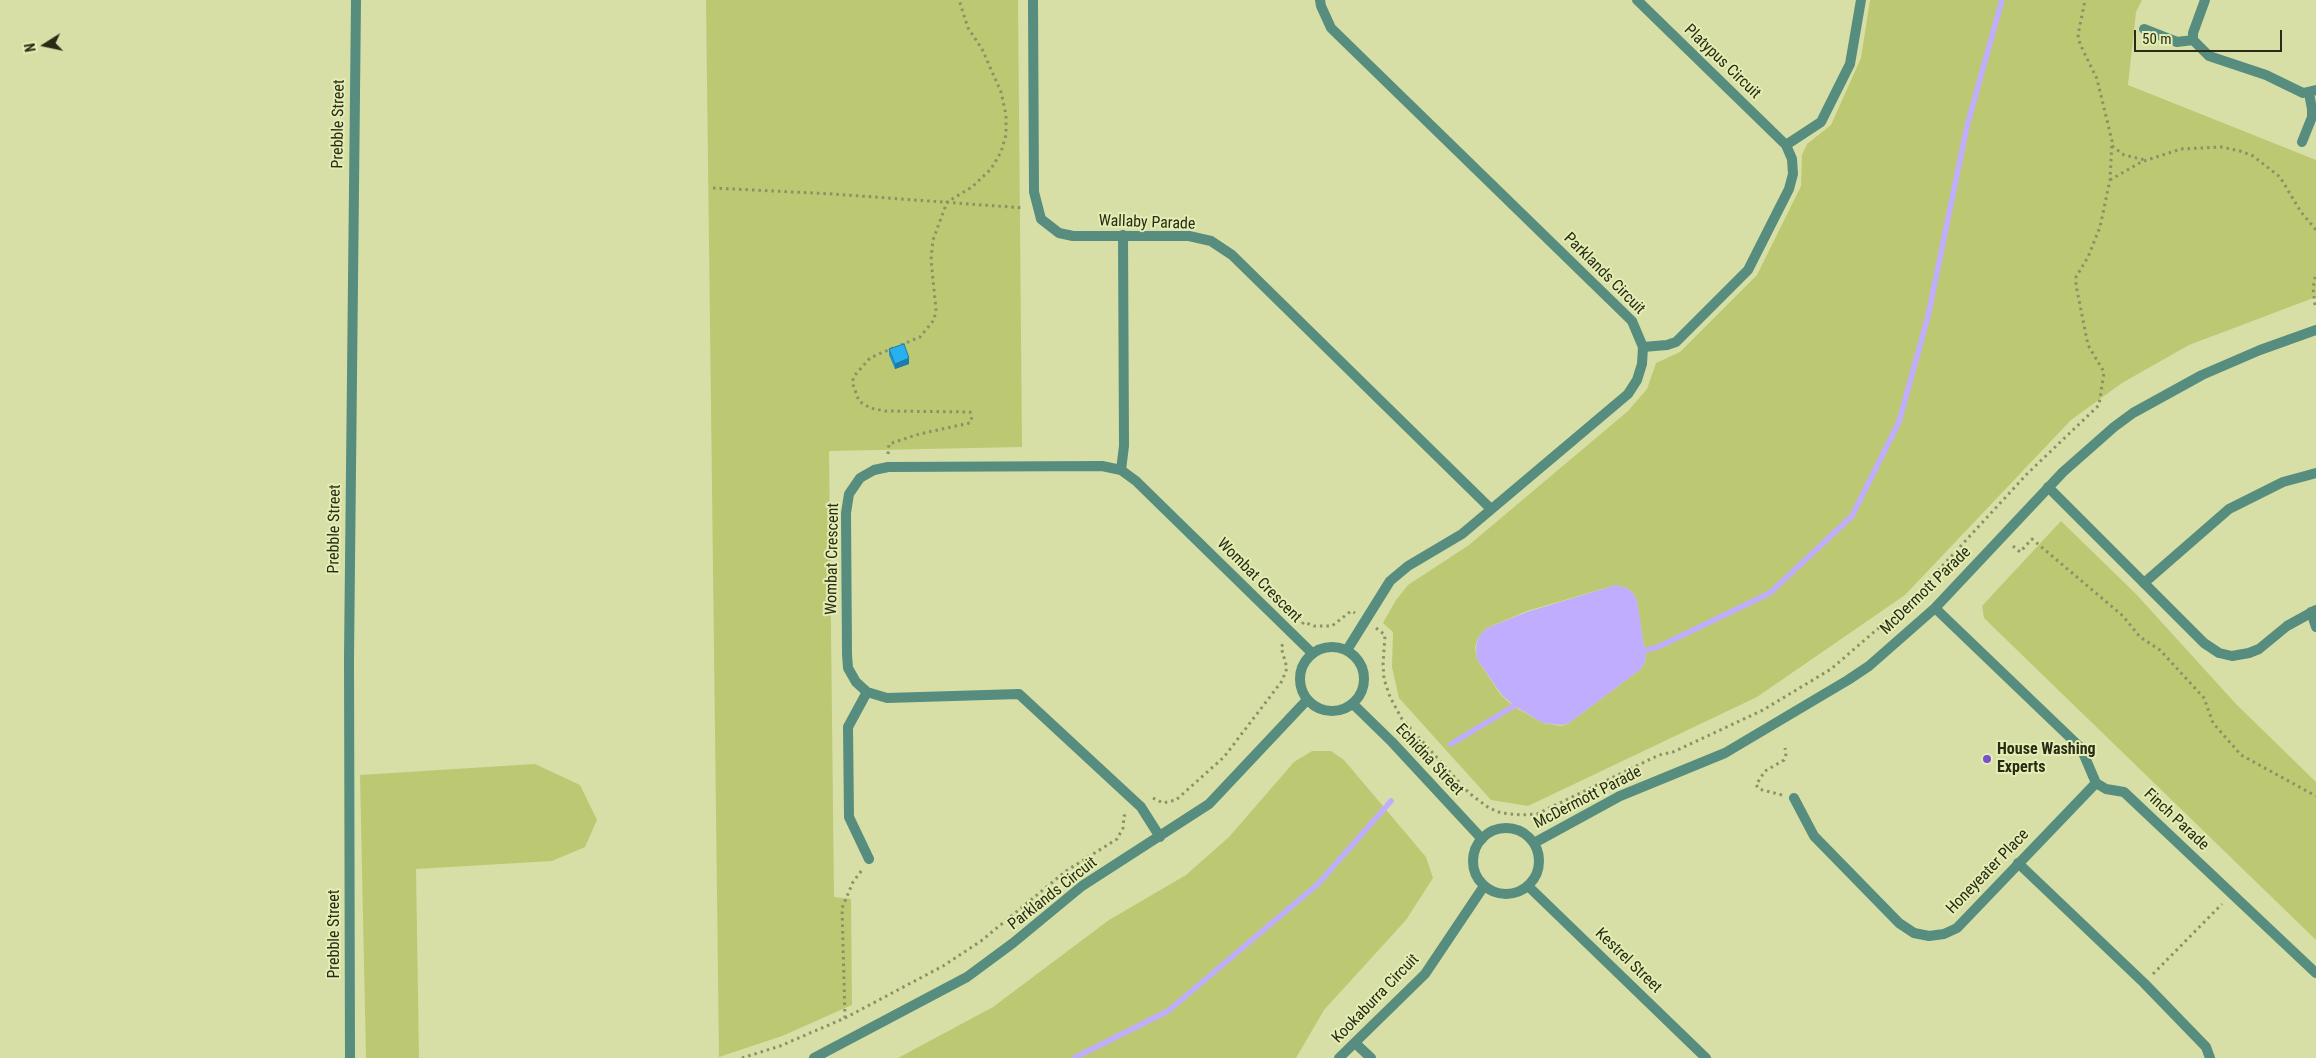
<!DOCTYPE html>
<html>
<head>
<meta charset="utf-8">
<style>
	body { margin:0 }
	#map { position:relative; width:2316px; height:1058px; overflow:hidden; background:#d7dfa6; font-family:"Roboto Condensed",sans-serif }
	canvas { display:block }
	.north { position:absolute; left:20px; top:20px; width:50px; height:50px; -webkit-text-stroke:4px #e4edb3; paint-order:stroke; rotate:260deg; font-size:14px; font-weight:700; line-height:20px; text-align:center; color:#282b15 }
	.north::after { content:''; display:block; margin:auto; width:18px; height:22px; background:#282b15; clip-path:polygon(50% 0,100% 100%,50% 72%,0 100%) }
	.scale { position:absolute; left:2134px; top:30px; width:148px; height:22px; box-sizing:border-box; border:2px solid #282b15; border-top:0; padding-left:6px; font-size:15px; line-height:18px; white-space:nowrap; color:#282b15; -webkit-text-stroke:4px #e4edb3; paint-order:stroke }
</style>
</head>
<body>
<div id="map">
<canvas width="2316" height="1058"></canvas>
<div class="north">N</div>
<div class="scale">50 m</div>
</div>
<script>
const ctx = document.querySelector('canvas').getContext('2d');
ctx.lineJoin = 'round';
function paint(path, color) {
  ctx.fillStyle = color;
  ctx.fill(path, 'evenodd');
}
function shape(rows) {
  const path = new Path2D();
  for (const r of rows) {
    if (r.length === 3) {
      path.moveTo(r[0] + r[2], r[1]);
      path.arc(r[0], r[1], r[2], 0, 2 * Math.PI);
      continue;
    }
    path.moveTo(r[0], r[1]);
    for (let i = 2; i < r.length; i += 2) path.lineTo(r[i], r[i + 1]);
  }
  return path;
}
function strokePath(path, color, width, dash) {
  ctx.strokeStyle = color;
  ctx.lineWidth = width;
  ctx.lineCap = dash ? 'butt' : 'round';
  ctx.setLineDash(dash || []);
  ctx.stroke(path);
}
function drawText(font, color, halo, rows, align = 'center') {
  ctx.font = font + ' "Roboto Condensed",sans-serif';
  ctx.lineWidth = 4;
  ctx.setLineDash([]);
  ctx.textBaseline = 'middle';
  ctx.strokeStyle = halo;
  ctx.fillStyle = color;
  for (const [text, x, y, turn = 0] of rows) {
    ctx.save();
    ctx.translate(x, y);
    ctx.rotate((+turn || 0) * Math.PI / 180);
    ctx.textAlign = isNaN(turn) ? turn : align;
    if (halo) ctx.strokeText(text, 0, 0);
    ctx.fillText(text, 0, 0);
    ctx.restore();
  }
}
const green = shape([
	[706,0,1018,0,1022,447,829,451,834,897,851,899,852,1005,782,1036,719,1057],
	[1870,0,2142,0,2136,12,2128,85,2316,160,2316,297,2189,345,2122,383,2071,420,1905,595,1757,697,1528,806,1491,800,1399,698,1392,667,1393,632,1383,623,1396,600,1408,585,1469,545,1628,411,1647,389,1656,363,1680,352,1757,275,1801,186,1802,155,1807,144,1831,125,1861,58],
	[1616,585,1627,588,1633,593,1637,601,1646,660,1641,669,1569,723,1561,726,1543,723,1513,706,1500,694,1477,659,1475,647,1479,636,1487,628,1527,611],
	[2061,521,2136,594,2236,704,2316,782,2316,940,1984,618,1982,606],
	[1312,751,1331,751,1344,760,1426,857,1433,878,1406,920,1324,1010,1296,1058,898,1058,993,1007,1109,920,1186,875,1229,837,1294,762],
	[535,764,580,785,597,820,585,847,552,861,416,869,419,1058,366,1058,360,775]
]);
const water = shape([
	[1616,585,1627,588,1633,593,1637,600,1646,660,1641,669,1569,723,1561,725,1543,723,1513,705,1501,694,1477,659,1476,647,1479,636,1487,628,1527,612]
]);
const stream = shape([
	[1638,653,1660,646,1770,593,1852,516,1899,422,1928,316,1967,126,2002,0],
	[1451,744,1519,703],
	[1074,1058,1168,1011,1318,884,1391,801]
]);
const path = shape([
	[2112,146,2124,155,2145,160],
	[2110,180,2141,162,2181,149,2221,147,2240,151,2253,156,2280,177,2301,212,2316,230],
	[713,188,833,194,1024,208],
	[2315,305,2313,288,2316,273],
	[901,345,920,337,934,320,936,309,931,260,933,240,947,202,972,187,991,169,1001,152,1006,135,1006,115,1001,92,982,49,968,28,959,0],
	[888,454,889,444,919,434,970,423,972,417,970,412,885,411,870,408,859,401,852,382,855,375,870,358,893,348],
	[2013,546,2020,552,2032,539,2123,616,2140,637,2160,650,2204,698,2213,723,2241,755,2316,796],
	[1302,624,1304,622,1314,626,1332,626,1351,611,1355,613],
	[1376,628,1385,635,1383,665,1384,679,1390,697,1402,719,1469,793,1489,808,1501,813,1521,815,1537,814,1659,755,1673,752,1763,710,1831,669,1910,601,2027,474,2099,405,2104,372,2088,345,2076,285,2076,277,2088,257,2100,227,2110,180,2112,141,2097,79,2080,44,2078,35,2085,0],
	[1782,795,1759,789,1756,785,1765,771,1784,760,1786,754,1785,748],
	[1153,798,1163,803,1176,800,1224,757,1282,681,1287,668,1281,647,1284,643],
	[2153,974,2222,904],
	[845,1018,842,908,853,882,862,870],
	[742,1058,780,1046,845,1018,943,966,981,941,1066,871,1117,839,1123,828,1124,816,1129,813]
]);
const service = shape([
	[2144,29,2177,42,2193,40,2193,33,2205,0],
	[2193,40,2209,56,2266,75,2303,93,2316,90],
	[2302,142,2312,117,2312,109,2309,93],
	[1121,470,1124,446,1123,235],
	[2144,583,2229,509,2283,482,2316,473],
	[2311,612,2316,627],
	[2018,863,2144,983,2206,1047,2210,1058]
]);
const minor = shape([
	[1033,0,1034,192,1041,219,1059,233,1073,236,1189,236,1211,241,1232,255,1490,508],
	[1320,0,1321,6,1331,28,1632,321,1643,347,1642,364,1637,380,1628,394,1462,534,1408,566,1390,581,1347,650],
	[1637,0,1786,145,1792,159,1793,174,1789,189,1748,270,1676,342,1667,345,1643,347],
	[1786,145,1821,122,1850,64,1861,0],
	[2048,487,2204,643,2219,653,2232,656,2249,653,2259,649,2287,626,2316,610],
	[1935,608,2081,748,2096,783,2106,789,2124,792,2316,973],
	[1332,679,32],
	[867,692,848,727,849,817,869,859],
	[1353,704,1392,742,1482,839],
	[1794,798,1814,836,1899,923,1914,933,1929,936,1944,934,1957,928,2096,783],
	[1506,861,33],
	[1160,837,1141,807,1019,694,887,698,867,692,856,682,848,668,847,654,846,513,849,494,860,478,874,470,888,467,1102,466,1121,470,1136,481,1312,653],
	[1534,843,1620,796,1725,753,1848,680,1869,666,1935,608,2063,472,2114,427,2133,413,2202,375,2260,350,2316,330],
	[1528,886,1706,1058],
	[1355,1043,1371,1058],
	[350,1058,349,658,356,0],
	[814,1058,967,977,1013,943,1082,886,1209,804,1307,700],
	[1339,1058,1425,974,1484,886]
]);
const wall = shape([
	[889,349,909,364,895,369,889,355]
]);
const shadedWall = shape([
	[909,358,909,364,895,369,895,364]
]);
const building = shape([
	[904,344,909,358,895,364,889,349,904,344]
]);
const markers = [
	[1987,759,5,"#7851ca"]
];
const streetNames = [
	["Platypus Circuit",1722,62,44],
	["Prebble Street",339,124,-89],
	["Wallaby Parade",1147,223,2],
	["Parklands Circuit",1604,274,45],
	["Prebble Street",335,529,-89],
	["Wombat Crescent",833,559,-89],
	["Wombat Crescent",1259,581,45],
	["McDermott Parade",1926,591,-44],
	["Echidna Street",1429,760,47],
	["McDermott Parade",1588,798,-27],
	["Finch Parade",2176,820,43],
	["Honeyeater Place",1988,872,-46],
	["Parklands Circuit",1053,894,-38],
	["Prebble Street",335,934,-90],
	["Kestrel Street",1628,961,44],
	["Kookaburra Circuit",1376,999,-46]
];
const poiNames = [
	["House Washing",1997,750],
	["Experts",1997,768]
];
paint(green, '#bdc873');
paint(water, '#c0adfd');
strokePath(stream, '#c0adfd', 5.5);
strokePath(path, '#8b9167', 3, [2.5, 4]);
strokePath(service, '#568d7e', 10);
strokePath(minor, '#568d7e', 10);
paint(wall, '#2397cd');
paint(shadedWall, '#1d7ba7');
paint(building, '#29b0ee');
strokePath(building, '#1d7ba7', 1);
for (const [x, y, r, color] of markers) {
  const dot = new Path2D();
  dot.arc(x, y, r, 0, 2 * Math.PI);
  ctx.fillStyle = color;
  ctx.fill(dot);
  strokePath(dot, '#e4edb3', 2);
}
drawText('16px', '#282b15', '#e4edb3', streetNames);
drawText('bold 16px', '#282b15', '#e4edb3', poiNames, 'left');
</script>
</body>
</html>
